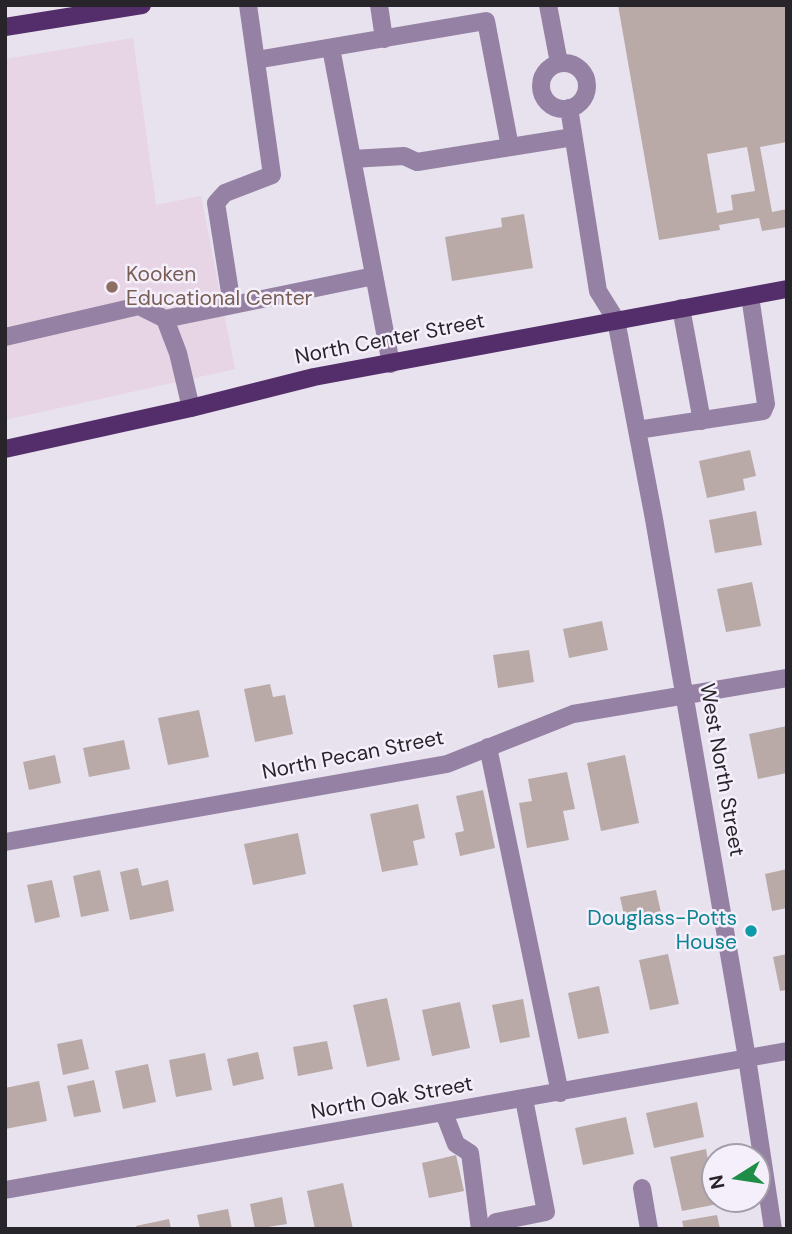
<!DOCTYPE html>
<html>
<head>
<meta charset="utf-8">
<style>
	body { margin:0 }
	#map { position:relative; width:792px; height:1234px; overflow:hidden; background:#e7e2ee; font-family:"DM Sans",sans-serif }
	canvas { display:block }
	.frame { position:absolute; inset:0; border:7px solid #28252a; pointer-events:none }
	.north { position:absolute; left:701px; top:1143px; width:70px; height:70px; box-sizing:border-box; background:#f5effc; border:2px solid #a39ea8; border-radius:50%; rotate:258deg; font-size:19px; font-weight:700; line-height:28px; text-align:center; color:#28252a }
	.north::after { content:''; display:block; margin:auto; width:24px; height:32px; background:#1e8d45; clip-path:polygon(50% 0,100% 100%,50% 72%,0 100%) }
</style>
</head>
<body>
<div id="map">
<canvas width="792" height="1234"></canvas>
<div class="frame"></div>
<div class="north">N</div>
</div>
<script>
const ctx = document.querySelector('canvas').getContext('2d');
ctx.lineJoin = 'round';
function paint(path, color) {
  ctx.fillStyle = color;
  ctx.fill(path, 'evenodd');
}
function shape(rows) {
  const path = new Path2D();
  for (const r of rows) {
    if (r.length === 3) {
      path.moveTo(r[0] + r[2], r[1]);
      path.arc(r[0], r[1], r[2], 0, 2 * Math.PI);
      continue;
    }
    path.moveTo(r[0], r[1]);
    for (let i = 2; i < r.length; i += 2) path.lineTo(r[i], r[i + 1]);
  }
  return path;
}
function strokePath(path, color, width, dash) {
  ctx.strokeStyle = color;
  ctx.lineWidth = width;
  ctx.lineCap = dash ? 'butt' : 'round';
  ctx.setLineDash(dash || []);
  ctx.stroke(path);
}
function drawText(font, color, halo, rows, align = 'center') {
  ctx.font = font + ' "DM Sans",sans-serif';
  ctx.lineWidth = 5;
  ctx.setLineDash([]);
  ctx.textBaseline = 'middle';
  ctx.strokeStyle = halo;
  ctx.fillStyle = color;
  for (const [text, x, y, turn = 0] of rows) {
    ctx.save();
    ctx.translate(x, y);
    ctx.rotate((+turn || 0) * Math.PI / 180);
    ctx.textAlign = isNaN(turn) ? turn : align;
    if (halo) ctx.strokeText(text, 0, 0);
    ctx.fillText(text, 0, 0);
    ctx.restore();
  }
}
const education = shape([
	[133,38,156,205,201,196,235,369,5,420,5,59]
]);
const building = shape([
	[618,5,787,5,787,142,760,147,772,212,787,209,787,227,762,231,759,218,719,225,720,230,659,240],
	[747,147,755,191,731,195,733,210,717,213,707,154],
	[524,214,533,268,452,281,445,237,502,227,501,218],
	[750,450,756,476,743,479,745,490,707,498,699,461],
	[756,511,762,545,715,553,709,520],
	[752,582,761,626,726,632,717,589],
	[602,621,608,650,569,658,563,629],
	[529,650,534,682,498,688,493,655],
	[270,684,273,697,285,695,293,734,255,742,244,689],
	[199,710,209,757,168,765,158,718],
	[787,726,787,773,758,779,749,734],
	[124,740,130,769,89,777,83,748],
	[55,755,61,783,29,790,23,762],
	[625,755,639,823,601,831,587,763],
	[567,772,575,809,563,811,569,840,527,848,519,803,532,801,528,779],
	[483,790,495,848,460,856,455,833,464,831,456,796],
	[418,804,425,838,413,841,418,865,382,872,370,814],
	[298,833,306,874,253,885,244,844],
	[138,868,142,886,168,880,174,911,130,920,120,872],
	[787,869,787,908,772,911,765,874],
	[100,870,109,911,81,917,73,876],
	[52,880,60,917,35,923,27,885],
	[656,890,662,917,626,924,620,897],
	[668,954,679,1004,650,1010,639,960],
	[787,954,787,990,780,991,773,957],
	[599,986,609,1033,578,1039,568,993],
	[387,998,400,1060,367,1067,353,1005],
	[523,999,530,1037,500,1043,492,1005],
	[460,1002,470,1048,432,1056,422,1010],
	[82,1039,89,1069,63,1075,57,1044],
	[327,1041,333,1069,298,1076,293,1047],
	[258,1052,264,1079,233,1086,227,1059],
	[205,1053,212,1090,176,1097,169,1060],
	[148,1064,156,1102,123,1109,115,1071],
	[94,1080,101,1112,74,1117,67,1086],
	[39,1081,47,1121,5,1129,5,1088],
	[697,1102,704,1137,654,1148,646,1113],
	[626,1117,634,1154,583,1165,575,1128],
	[706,1149,715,1199,718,1204,682,1211,670,1157],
	[456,1155,464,1191,429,1198,422,1163],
	[343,1183,353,1229,315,1229,307,1191],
	[282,1197,287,1224,255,1229,250,1204],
	[228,1209,232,1229,200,1229,197,1215],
	[717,1215,720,1229,684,1229,682,1221],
	[169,1219,171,1229,137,1229,136,1226]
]);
const minor = shape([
	[379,5,384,39],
	[548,5,559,63],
	[331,48,391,364],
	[256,60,486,21,510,147],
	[564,86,23],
	[569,108,598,291,616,320,654,519,747,1058,773,1229],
	[352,159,404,156,417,162,573,137],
	[232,305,216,203,225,193,272,175,248,5],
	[681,308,702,421],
	[165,319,374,276],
	[5,337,139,306,165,319,178,353,191,408],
	[637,430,763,411,766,404,750,296],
	[488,747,560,1093],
	[5,842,447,764,573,714,787,678],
	[444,1113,456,1144,470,1153,480,1229],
	[642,1188,649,1229],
	[5,1190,787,1051],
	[496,1222,546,1212,524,1099]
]);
const major = shape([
	[5,27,142,5],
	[5,449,191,408,314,377,787,289]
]);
const markers = [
	[112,287,7,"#8d6e63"],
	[751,931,7,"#0f9aa8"]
];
const educationNames = [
	["Kooken",126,275],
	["Educational Center",126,299]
];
const streetNames = [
	["North Center Street",390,340,-11],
	["North Pecan Street",353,756,-11],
	["West North Street",721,770,80],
	["North Oak Street",392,1099,-10]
];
const cultureNames = [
	["Douglass-Potts",737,919],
	["House",737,943]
];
paint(education, '#e7d4e4');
paint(building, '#b9aaa8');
strokePath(minor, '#9581a3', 18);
strokePath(major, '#542e6a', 18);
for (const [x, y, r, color] of markers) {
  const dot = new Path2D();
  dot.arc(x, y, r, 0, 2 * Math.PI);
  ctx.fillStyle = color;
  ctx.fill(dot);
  strokePath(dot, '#f5effc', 2.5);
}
drawText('21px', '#785e54', '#f5effc', educationNames, 'left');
drawText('21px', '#28252a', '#f5effc', streetNames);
drawText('21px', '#0d838f', '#f5effc', cultureNames, 'right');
</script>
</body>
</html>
